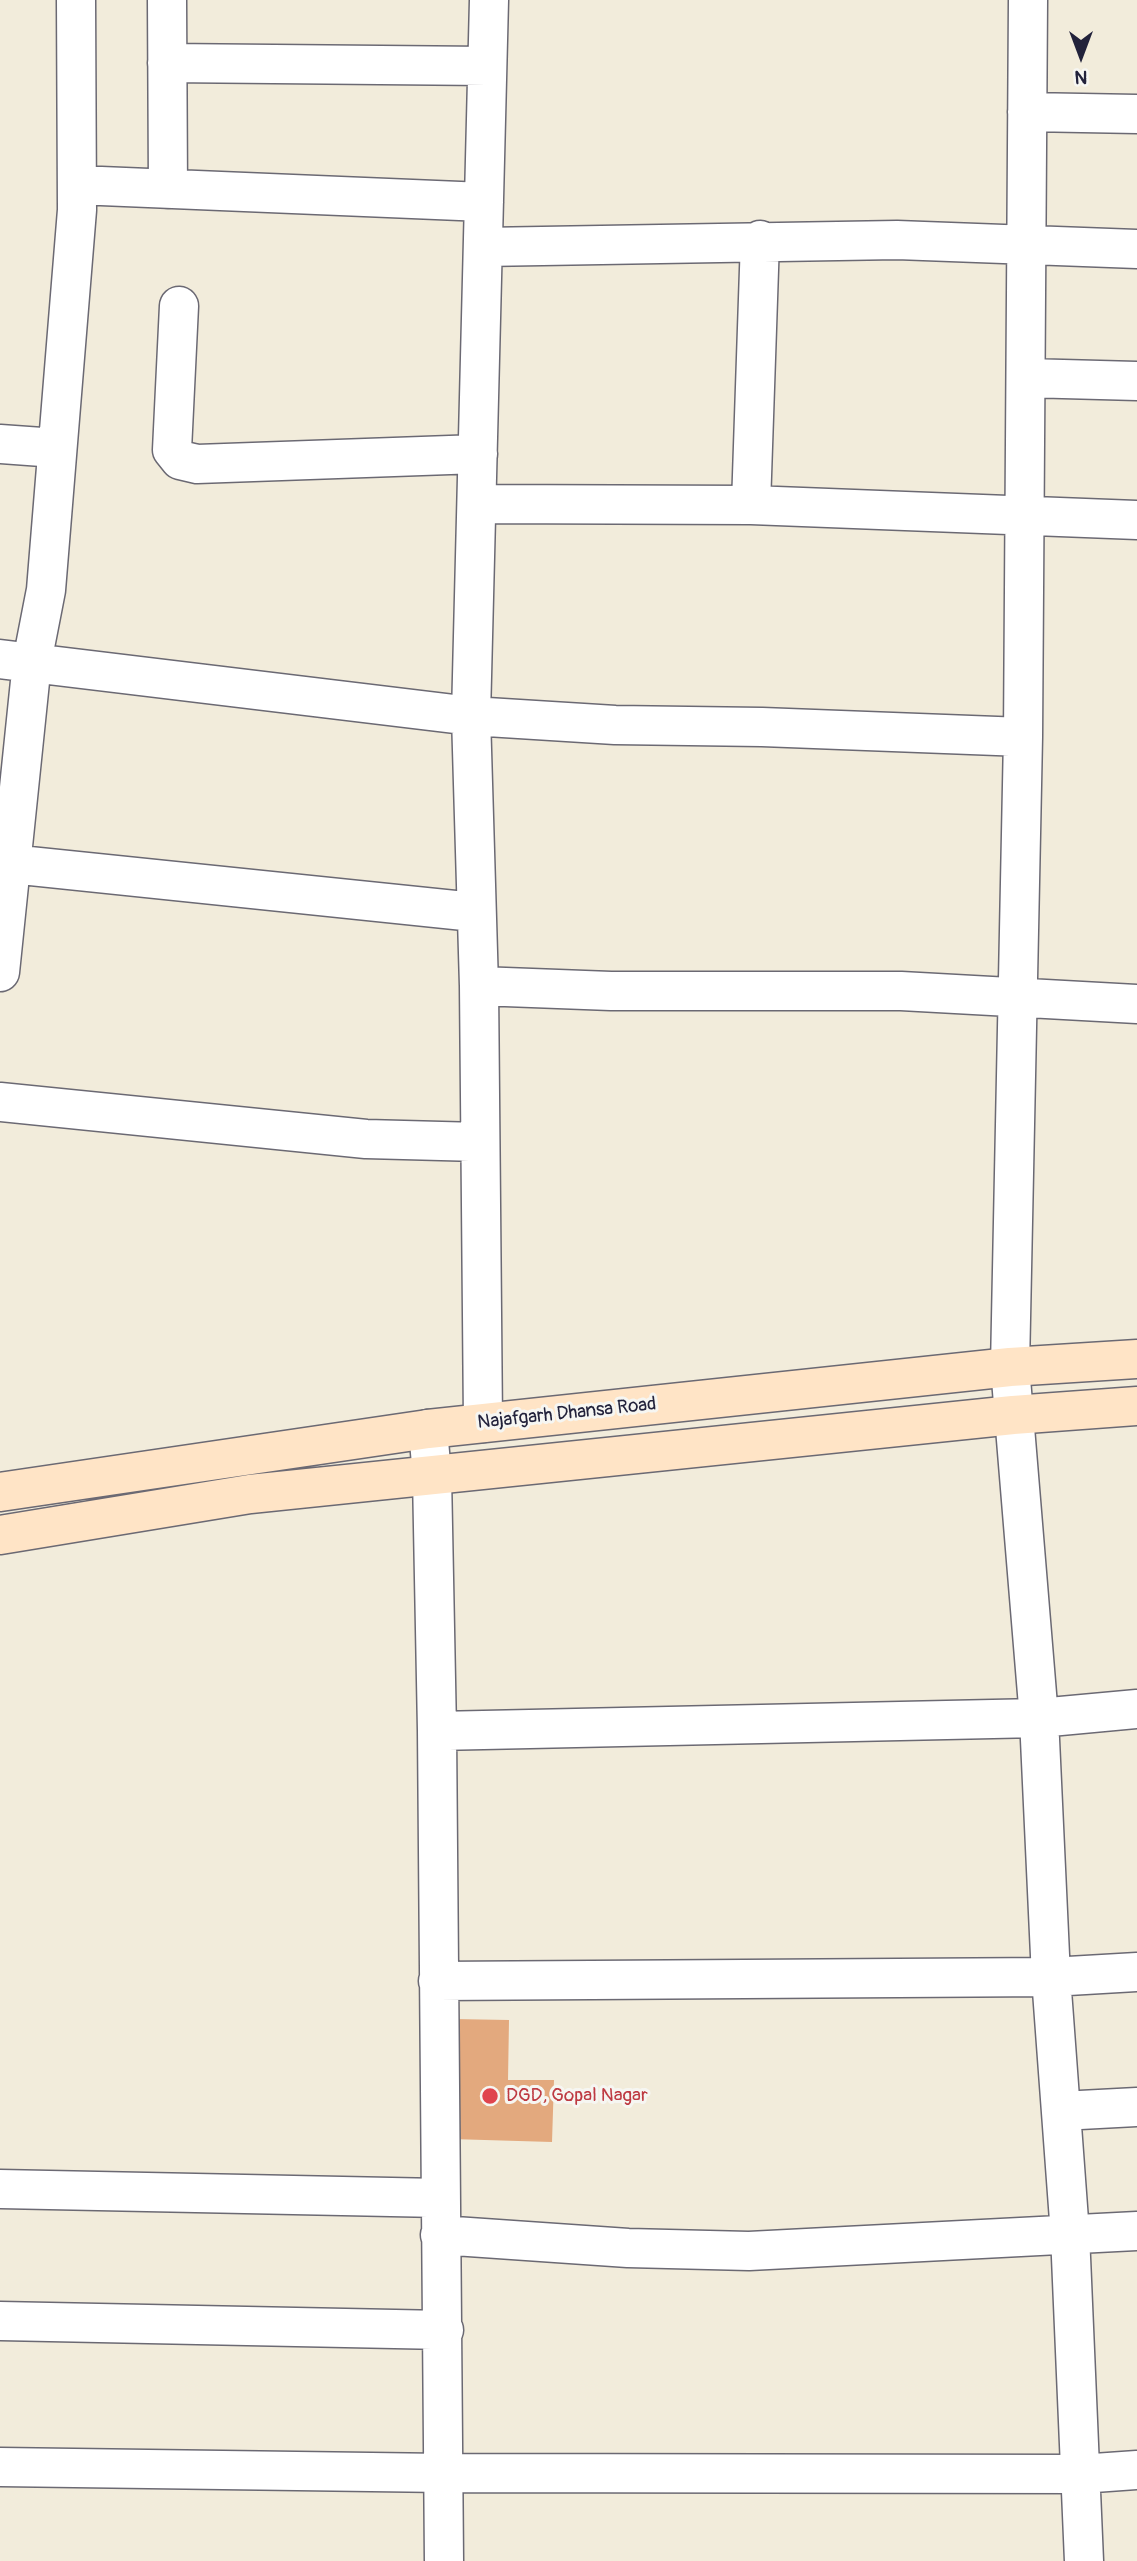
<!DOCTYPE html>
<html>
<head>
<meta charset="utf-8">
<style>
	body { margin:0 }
	#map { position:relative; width:1137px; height:2561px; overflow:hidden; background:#f2ecdb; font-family:Pangolin,sans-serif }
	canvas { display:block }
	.north { position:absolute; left:1046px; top:21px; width:70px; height:70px; -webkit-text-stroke:5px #f6f6f2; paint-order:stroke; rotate:180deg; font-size:19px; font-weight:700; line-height:28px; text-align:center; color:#22223b }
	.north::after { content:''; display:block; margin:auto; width:24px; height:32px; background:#22223b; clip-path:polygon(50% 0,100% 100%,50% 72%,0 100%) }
</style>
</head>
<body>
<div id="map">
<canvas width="1137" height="2561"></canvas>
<div class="north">N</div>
</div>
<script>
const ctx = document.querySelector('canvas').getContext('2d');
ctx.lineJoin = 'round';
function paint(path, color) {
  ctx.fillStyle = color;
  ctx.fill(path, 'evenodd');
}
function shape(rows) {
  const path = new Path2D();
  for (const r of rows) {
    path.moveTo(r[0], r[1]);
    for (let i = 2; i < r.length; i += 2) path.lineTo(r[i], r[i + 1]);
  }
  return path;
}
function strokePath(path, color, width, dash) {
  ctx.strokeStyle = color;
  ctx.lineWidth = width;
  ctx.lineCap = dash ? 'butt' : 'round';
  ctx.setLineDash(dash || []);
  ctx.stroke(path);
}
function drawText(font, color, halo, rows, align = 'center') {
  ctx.font = font + ' Pangolin,sans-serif';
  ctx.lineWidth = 6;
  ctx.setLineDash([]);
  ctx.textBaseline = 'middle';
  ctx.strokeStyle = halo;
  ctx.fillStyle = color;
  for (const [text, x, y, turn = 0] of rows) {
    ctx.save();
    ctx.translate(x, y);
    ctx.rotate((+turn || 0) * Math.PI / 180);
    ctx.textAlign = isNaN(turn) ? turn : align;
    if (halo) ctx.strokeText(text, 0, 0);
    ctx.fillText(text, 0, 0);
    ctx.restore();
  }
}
const building = shape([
	[453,2019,509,2020,508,2080,554,2080,552,2142,451,2139]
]);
const minor = shape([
	[167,0,168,189],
	[1028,0,1023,737,1010,1367,1039,1718,1051,1977,1070,2234,1084,2561],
	[167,63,487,66],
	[1027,112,1137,114],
	[77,185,484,202],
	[483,247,897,240,1137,249],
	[179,306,172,450,180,460,197,464,478,454],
	[1026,378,1137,381],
	[0,444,56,448],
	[478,504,751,505,1137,520],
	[751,505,760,240],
	[0,659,471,716,615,725,762,727,1023,737],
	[0,863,474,912],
	[0,972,32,662,46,590,77,210,76,0],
	[479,986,611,991,901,991,1137,1004],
	[0,1102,366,1139,479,1142],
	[483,1423,479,986,471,716,489,0],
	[428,1429,432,1476,437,1731,444,2561],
	[437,1731,1039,1718,1137,1709],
	[438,1981,1051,1977,1137,1972],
	[1061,2111,1137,2107],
	[0,2189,440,2198],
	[440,2235,628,2248,749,2251,1137,2231],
	[0,2321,444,2330],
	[0,2467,445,2473,1080,2474,1137,2470]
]);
const secondary = shape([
	[0,1492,428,1429,1010,1367,1137,1359],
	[0,1535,250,1494,1013,1415,1137,1406]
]);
const markers = [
	[490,2096,9,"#e0444e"]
];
const streetNames = [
	["Najafgarh Dhansa Road",567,1414,-6]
];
const healthNames = [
	["DGD, Gopal Nagar",506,2096]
];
paint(building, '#e3a97e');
strokePath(minor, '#6b6973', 41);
strokePath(secondary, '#6b6973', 41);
strokePath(minor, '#fff', 38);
strokePath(secondary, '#ffe4c6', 38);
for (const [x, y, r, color] of markers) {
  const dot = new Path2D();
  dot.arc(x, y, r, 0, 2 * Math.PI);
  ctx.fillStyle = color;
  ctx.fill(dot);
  strokePath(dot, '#f6f6f2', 2.5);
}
drawText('19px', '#22223b', '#f6f6f2', streetNames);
drawText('19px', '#be3a42', '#f6f6f2', healthNames, 'left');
</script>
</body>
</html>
